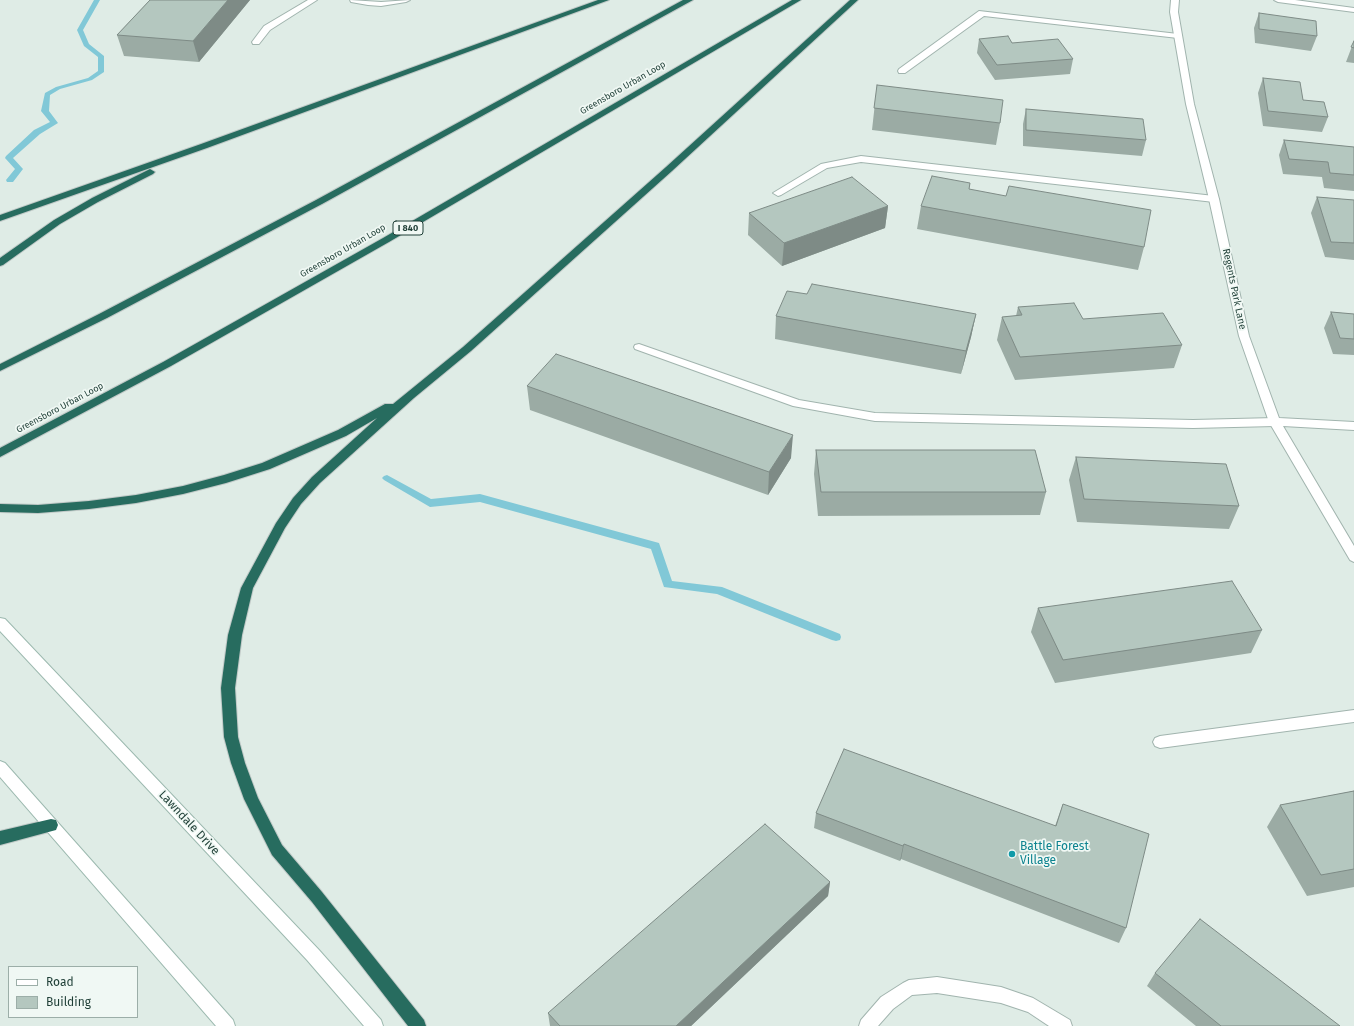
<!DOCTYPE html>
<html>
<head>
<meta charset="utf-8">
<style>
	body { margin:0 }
	#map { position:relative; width:1354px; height:1026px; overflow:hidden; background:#dfece6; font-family:"Fira Sans",sans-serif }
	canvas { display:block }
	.legend { position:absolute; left:8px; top:966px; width:130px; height:52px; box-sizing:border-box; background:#f0f8f4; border:1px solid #9caea8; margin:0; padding:5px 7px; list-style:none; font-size:12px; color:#1e3e36 }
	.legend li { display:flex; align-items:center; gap:8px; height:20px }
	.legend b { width:20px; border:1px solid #9caea8 }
</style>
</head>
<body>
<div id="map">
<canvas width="1354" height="1026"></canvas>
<ul class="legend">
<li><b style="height:5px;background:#fff"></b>Road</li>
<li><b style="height:11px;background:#b4c7bf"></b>Building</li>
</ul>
</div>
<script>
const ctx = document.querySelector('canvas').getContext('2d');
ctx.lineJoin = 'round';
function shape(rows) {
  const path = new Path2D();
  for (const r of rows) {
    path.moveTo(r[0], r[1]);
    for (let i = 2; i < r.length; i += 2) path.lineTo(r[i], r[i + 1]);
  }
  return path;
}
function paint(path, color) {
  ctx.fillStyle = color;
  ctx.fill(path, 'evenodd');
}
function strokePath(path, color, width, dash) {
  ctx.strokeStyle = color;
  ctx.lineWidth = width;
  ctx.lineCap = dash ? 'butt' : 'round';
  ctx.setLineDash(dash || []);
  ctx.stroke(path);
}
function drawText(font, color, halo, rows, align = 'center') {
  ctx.font = font + ' "Fira Sans",sans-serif';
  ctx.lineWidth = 3.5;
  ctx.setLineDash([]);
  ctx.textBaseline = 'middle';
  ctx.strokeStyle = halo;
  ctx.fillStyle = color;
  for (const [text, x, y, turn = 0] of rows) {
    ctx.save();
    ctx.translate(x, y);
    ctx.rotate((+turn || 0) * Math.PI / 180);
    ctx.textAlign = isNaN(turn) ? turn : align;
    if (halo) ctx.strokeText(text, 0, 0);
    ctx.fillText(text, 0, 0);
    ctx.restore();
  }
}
const stream = shape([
	[94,0,100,0,83,30,89,44,104,56,104,72,92,80,60,89,50,95,49,111,58,123,40,134,13,158,23,169,13,182,7,182,6,180,15,169,5,158,6,156,34,130,50,122,41,111,45,93,56,87,88,78,98,71,98,57,84,46,77,30,94,0],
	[387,475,431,499,480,494,659,543,672,581,722,587,840,634,841,637,840,640,836,641,832,640,717,594,664,587,651,549,480,502,430,507,384,480,382,478,384,476,387,475]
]);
const lane = shape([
	[308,0,317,0,270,30,259,44,253,44,252,42,264,26,308,0],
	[350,0,381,2,410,0,406,2,381,6,368,5,351,2,350,0],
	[979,11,1178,34,1182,36,1178,38,984,16,905,73,899,73,898,71,899,69,979,11],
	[861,156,1214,196,1219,199,1214,202,861,162,827,168,781,195,778,196,773,193,821,164,861,156],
	[639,344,799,400,875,413,1193,420,1275,418,1279,419,1281,422,1279,425,1275,426,1193,428,875,421,793,406,635,349,634,347,635,345,639,344],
	[1354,710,1354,722,1160,748,1155,746,1153,742,1155,738,1160,736,1354,710],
	[937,977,1001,987,1033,998,1070,1020,1072,1026,1049,1026,1028,1012,1001,1003,937,993,912,995,893,1009,878,1026,859,1026,861,1020,881,997,903,983,909,980,937,977]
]);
const street = shape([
	[1171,0,1179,0,1178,12,1194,104,1219,199,1249,336,1279,418,1354,422,1354,430,1283,426,1354,546,1354,562,1350,560,1269,422,1239,336,1209,199,1186,104,1170,12,1171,0],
	[1274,0,1295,0,1354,8,1354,12,1278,2,1274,0]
]);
const secondary = shape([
	[0,618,5,619,319,950,381,1020,383,1026,364,1026,307,960,0,631,0,618],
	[0,761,5,763,233,1020,235,1026,216,1026,0,777,0,761]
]);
const highway = shape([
	[598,0,609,0,207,148,0,221,0,215,201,144,598,0],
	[683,0,693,0,322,204,107,318,0,371,0,364,99,314,316,200,683,0],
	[792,0,801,0,389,242,171,366,0,457,0,448,163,362,383,238,792,0],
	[850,0,858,0,672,171,471,351,414,398,320,483,301,504,285,528,253,588,242,635,235,688,238,737,245,763,258,798,282,845,322,892,424,1020,426,1026,408,1026,312,902,272,855,244,799,231,763,224,737,221,688,228,635,241,588,276,523,293,498,312,477,377,418,346,436,270,469,226,483,183,494,136,503,89,509,38,513,0,512,0,504,38,505,89,501,136,495,183,486,224,475,262,463,338,430,385,404,393,404,463,347,666,167,850,0],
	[150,169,155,172,153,174,98,202,60,224,3,265,0,266,0,258,54,220,92,198,150,169],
	[51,819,56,820,58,825,56,830,0,845,0,831,51,819]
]);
const wall = shape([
	[150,0,250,0,199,62,124,56,117,35],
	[1259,13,1317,36,1311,51,1255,43,1254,28],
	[979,39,1012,43,1073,59,1070,74,995,80,977,53],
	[1354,41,1354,63,1346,62],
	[1263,78,1303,100,1328,117,1322,132,1263,126,1258,93],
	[877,85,1000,123,996,145,872,130],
	[1026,109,1146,140,1142,156,1023,146,1023,124],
	[1284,140,1354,147,1354,191,1324,188,1322,177,1283,174,1279,155],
	[970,183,969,189,1144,247,1138,270,917,229,921,206],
	[1317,197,1354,200,1354,260,1325,257,1311,213],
	[888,206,885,228,782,266,748,235,749,213],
	[1018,307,1083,319,1182,345,1174,368,1015,380,997,340,1002,317,1016,316],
	[1331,312,1354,314,1354,355,1333,354,1324,328],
	[976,314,971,337,961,374,775,339,776,316],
	[527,386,791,458,768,495,530,410],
	[816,450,1046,492,1040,515,818,516,814,474],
	[1076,457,1239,506,1229,529,1077,522,1069,480],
	[1038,608,1262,630,1251,653,1055,683,1031,632],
	[1354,791,1354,887,1307,896,1267,827,1280,805],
	[1063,804,1126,928,1119,943,901,859,900,861,814,828,816,813,1055,826],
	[830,882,828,896,691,1026,550,1026,548,1013],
	[1155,973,1340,1026,1196,1026,1147,986]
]);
const shadedWall = shape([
	[228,0,250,0,199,62,193,41],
	[888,206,885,228,782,266,784,243],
	[976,314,971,337,961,374,966,351],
	[793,435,791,458,768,495,769,472],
	[904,844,901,859,900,861,903,846],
	[830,882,828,896,691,1026,676,1026]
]);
const building = shape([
	[150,0,228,0,193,41,117,35,150,0],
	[1259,13,1316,21,1317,36,1259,29,1259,13],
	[1008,36,1012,43,1058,39,1073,59,997,65,979,39,1008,36],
	[1354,41,1354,48,1351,47,1354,41],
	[1263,78,1300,82,1303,100,1324,102,1328,117,1268,111,1263,78],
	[877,85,1003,100,1000,123,874,108,877,85],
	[1026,109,1143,119,1146,140,1026,130,1026,109],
	[1284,140,1354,147,1354,175,1330,173,1328,162,1289,159,1284,140],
	[932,176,970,183,969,189,1006,196,1009,186,1151,210,1144,247,921,206,932,176],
	[852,177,888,206,784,243,749,213,852,177],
	[1317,197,1354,200,1354,243,1331,242,1317,197],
	[812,284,976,314,966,351,776,316,787,291,807,294,812,284],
	[1074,303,1083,319,1163,313,1182,345,1020,357,1002,317,1022,315,1018,307,1074,303],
	[1331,312,1354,314,1354,339,1340,338,1331,312],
	[556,354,793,435,769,472,527,386,556,354],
	[816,450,1035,450,1046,492,821,492,816,450],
	[1076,457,1226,464,1239,506,1084,499,1076,457],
	[1232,581,1262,630,1063,660,1038,608,1232,581],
	[844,749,1056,826,1063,804,1149,834,1126,928,904,844,903,846,816,813,844,749],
	[1354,791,1354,869,1321,875,1280,805,1354,791],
	[765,824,830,882,676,1026,560,1026,548,1013,765,824],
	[1200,919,1340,1026,1221,1026,1155,973,1200,919]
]);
const markers = [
	[1012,854,4,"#0f9aa8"]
];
const farStreetnames = [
	["Greensboro Urban Loop",623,88,-30],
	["Greensboro Urban Loop",343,251,-30],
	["Greensboro Urban Loop",60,408,-28]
];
const shields = [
	[408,228,30]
];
const shieldNames = [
	["I 840",408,228]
];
const streetNames = [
	["Regents Park Lane",1234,289,78]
];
const nearStreetnames = [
	["Lawndale Drive",189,823,47]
];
const nearCulturenames = [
	["Battle Forest",1020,847],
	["Village",1020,861]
];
paint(stream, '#81c8d7');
strokePath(lane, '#a1b4ae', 2);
strokePath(street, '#a1b4ae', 2);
strokePath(secondary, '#9cb9af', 2);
strokePath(highway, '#c0c9c7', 2);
paint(lane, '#fff');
paint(street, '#fff');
paint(secondary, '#fff');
paint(highway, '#276c5f');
paint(wall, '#9baba4');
paint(shadedWall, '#7e8b86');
paint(building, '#b4c7bf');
strokePath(building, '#7e8b86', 1);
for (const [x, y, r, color] of markers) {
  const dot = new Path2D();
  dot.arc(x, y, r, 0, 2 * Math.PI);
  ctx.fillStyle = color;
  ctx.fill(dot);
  strokePath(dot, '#f0f8f4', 1.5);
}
drawText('9px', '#1e3e36', '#f0f8f4', farStreetnames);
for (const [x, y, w] of shields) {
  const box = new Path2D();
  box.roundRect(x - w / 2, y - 7, w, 14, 3);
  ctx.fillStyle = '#f0f8f4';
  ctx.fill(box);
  strokePath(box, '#1e3e36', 1);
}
drawText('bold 9px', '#1e3e36', null, shieldNames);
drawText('10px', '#1e3e36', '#f0f8f4', streetNames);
drawText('12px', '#1e3e36', '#f0f8f4', nearStreetnames);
drawText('12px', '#0d838f', '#f0f8f4', nearCulturenames, 'left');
</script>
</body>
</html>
